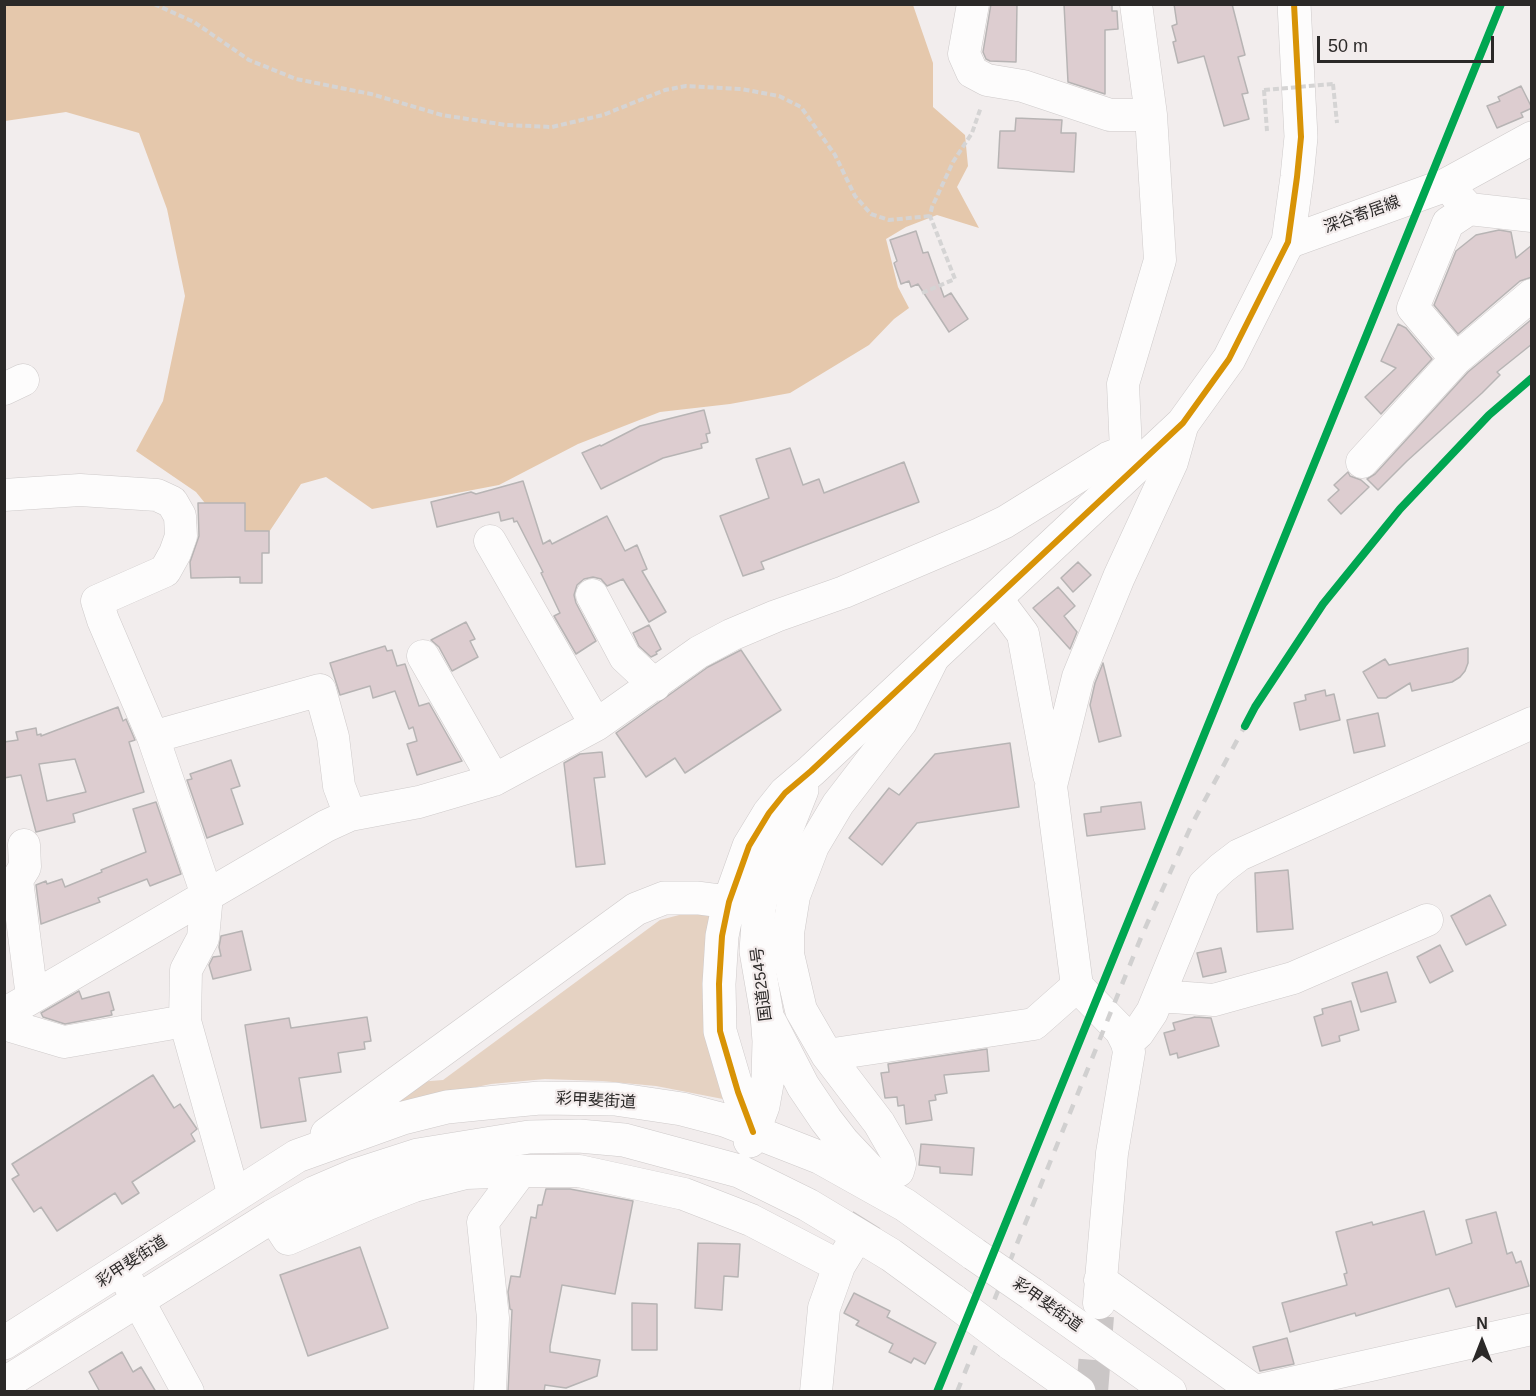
<!DOCTYPE html>
<html>
<head>
<meta charset="utf-8">
<style>
	body { margin:0 }
	#map { position:relative; width:1536px; height:1396px; overflow:hidden; background:#f2eded; font-family:Arial,sans-serif }
	canvas { display:block }
	.frame { position:absolute; inset:0; border:6px solid #2b2928; pointer-events:none }
	.north { position:absolute; left:1452px; top:1312px; width:60px; height:60px; -webkit-text-stroke:4px #f3ecec; paint-order:stroke; rotate:0deg; font-size:16px; font-weight:700; line-height:24px; text-align:center; color:#2b2928 }
	.north::after { content:''; display:block; margin:auto; width:21px; height:27px; background:#2b2928; clip-path:polygon(50% 0,100% 100%,50% 72%,0 100%) }
	.scale { position:absolute; left:1317px; top:36px; width:177px; height:27px; box-sizing:border-box; border:3px solid #2b2928; border-top:0; padding-left:8px; font-size:18px; line-height:21px; white-space:nowrap; color:#2b2928; -webkit-text-stroke:4px #f3ecec; paint-order:stroke }
</style>
</head>
<body>
<div id="map">
<canvas width="1536" height="1396"></canvas>
<div class="frame"></div>
<div class="north">N</div>
<div class="scale">50 m</div>
</div>
<script>
const ctx = document.querySelector('canvas').getContext('2d');
ctx.lineJoin = 'round';
function paint(path, color) {
  ctx.fillStyle = color;
  ctx.fill(path, 'evenodd');
}
function shape(rows) {
  const path = new Path2D();
  for (const r of rows) {
    path.moveTo(r[0], r[1]);
    for (let i = 2; i < r.length; i += 2) path.lineTo(r[i], r[i + 1]);
  }
  return path;
}
function strokePath(path, color, width, dash) {
  ctx.strokeStyle = color;
  ctx.lineWidth = width;
  ctx.lineCap = dash ? 'butt' : 'round';
  ctx.setLineDash(dash || []);
  ctx.stroke(path);
}
function drawText(font, color, halo, rows, align = 'center') {
  ctx.font = font + ' Arial,"Noto Sans JP",sans-serif';
  ctx.lineWidth = 4.5;
  ctx.setLineDash([]);
  ctx.textBaseline = 'middle';
  ctx.strokeStyle = halo;
  ctx.fillStyle = color;
  for (const [text, x, y, turn = 0] of rows) {
    ctx.save();
    ctx.translate(x, y);
    ctx.rotate((+turn || 0) * Math.PI / 180);
    ctx.textAlign = isNaN(turn) ? turn : align;
    if (halo) ctx.strokeText(text, 0, 0);
    ctx.fillText(text, 0, 0);
    ctx.restore();
  }
}
const green = shape([
	[716,913,728,1100,656,1086,602,1081,545,1079,491,1084,387,1106,418,1082,443,1080,660,920,683,914]
]);
const forest = shape([
	[5,5,913,5,933,63,933,107,965,135,968,166,957,187,979,228,937,215,906,227,886,239,898,287,909,308,894,319,869,345,790,393,730,404,660,412,578,444,499,485,372,509,326,477,301,484,269,532,237,532,217,518,196,492,136,451,163,401,185,296,167,209,139,133,66,112,5,121]
]);
const building = shape([
	[991,4,1017,4,1016,62,990,61,986,59,983,52,991,4],
	[1064,4,1112,4,1112,11,1117,11,1118,29,1105,30,1105,94,1068,82,1064,4],
	[1174,4,1232,4,1245,55,1238,57,1248,93,1242,94,1249,119,1224,126,1204,56,1178,63,1173,42,1176,41,1172,26,1177,24,1174,4],
	[1521,86,1532,108,1521,113,1523,117,1497,128,1487,106,1500,101,1498,97,1521,86],
	[1016,118,1062,120,1061,133,1076,133,1074,172,998,168,1000,131,1015,131,1016,118],
	[1499,230,1511,232,1516,258,1532,245,1532,277,1520,281,1458,334,1434,305,1456,251,1476,235,1499,230],
	[916,231,923,253,928,252,944,297,951,293,968,319,949,332,918,284,911,287,909,281,901,284,894,263,897,261,890,240,916,231],
	[1532,319,1532,344,1497,372,1500,375,1482,393,1407,461,1378,490,1367,479,1375,474,1468,372,1532,319],
	[1398,324,1406,328,1432,359,1381,414,1365,397,1396,368,1381,361,1398,324],
	[704,410,710,433,706,434,708,442,701,444,702,448,663,458,601,489,582,453,600,445,601,446,640,426,704,410],
	[790,448,803,485,819,479,824,493,904,462,919,502,761,562,764,569,743,576,720,516,769,498,756,459,790,448],
	[1348,472,1350,476,1361,480,1369,487,1341,514,1328,500,1339,490,1334,485,1348,472],
	[523,481,543,544,550,540,552,544,607,516,625,551,637,545,647,569,642,571,666,612,649,622,623,579,607,586,601,579,593,577,584,579,577,585,574,595,576,603,596,641,576,654,554,616,560,613,541,573,543,572,517,521,514,522,513,518,501,521,499,512,437,527,431,502,471,492,476,494,523,481],
	[198,503,245,503,245,531,269,531,269,553,262,553,262,583,240,583,240,577,191,578,190,562,199,536,198,503],
	[1078,562,1091,575,1073,592,1061,578,1078,562],
	[1058,587,1075,606,1064,616,1077,632,1070,649,1033,608,1058,587],
	[466,622,475,639,470,641,478,657,452,671,439,647,431,640,466,622],
	[649,625,661,649,656,652,657,654,651,657,639,646,633,633,649,625],
	[385,646,387,651,392,650,397,666,405,664,419,706,429,703,462,761,417,775,407,744,417,741,413,727,409,729,395,691,373,698,370,686,340,695,330,663,385,646],
	[1468,648,1468,663,1465,671,1460,677,1452,682,1412,691,1410,683,1386,698,1378,698,1363,672,1385,659,1389,665,1468,648],
	[741,650,781,710,685,773,675,758,646,777,616,733,708,667,741,650],
	[1103,663,1121,736,1099,742,1090,705,1095,683,1103,663],
	[1325,690,1326,696,1334,694,1340,720,1300,730,1294,703,1306,700,1305,695,1325,690],
	[118,707,123,721,126,719,135,740,129,742,144,792,73,814,75,822,36,832,21,775,4,778,4,742,18,740,16,732,36,728,37,735,41,734,41,736,118,707],
	[75,759,86,792,47,801,39,764,75,759],
	[1378,713,1385,746,1354,753,1347,720,1378,713],
	[1010,743,1019,807,917,823,882,865,849,838,889,788,899,795,935,754,1010,743],
	[602,752,605,777,594,778,605,864,576,867,564,763,580,754,602,752],
	[231,760,240,786,231,789,243,824,207,838,187,780,192,779,190,774,231,760],
	[156,802,181,874,150,886,147,879,98,898,100,902,41,924,36,885,46,881,47,884,62,879,65,887,102,872,101,870,146,852,133,809,156,802],
	[1141,802,1145,829,1087,836,1084,814,1101,812,1101,807,1141,802],
	[1288,870,1293,929,1257,932,1255,873,1288,870],
	[1490,895,1506,925,1466,945,1451,916,1490,895],
	[242,931,251,970,213,979,209,965,213,957,221,956,219,947,221,936,242,931],
	[1440,945,1453,971,1430,983,1417,957,1440,945],
	[1221,948,1226,972,1203,977,1197,953,1221,948],
	[1387,972,1396,1002,1361,1012,1352,983,1387,972],
	[79,991,82,999,109,992,114,1010,111,1011,112,1015,65,1024,43,1017,41,1013,79,991],
	[1351,1001,1359,1030,1339,1036,1340,1041,1322,1046,1314,1017,1323,1014,1322,1009,1351,1001],
	[367,1017,371,1041,364,1042,365,1049,338,1053,341,1072,299,1078,306,1121,261,1128,245,1025,289,1018,291,1028,367,1017],
	[1195,1017,1211,1018,1219,1046,1178,1058,1177,1053,1170,1055,1164,1033,1175,1030,1173,1023,1195,1017],
	[987,1049,989,1071,944,1075,947,1093,935,1095,936,1100,929,1101,932,1120,906,1124,904,1105,898,1106,897,1097,885,1098,881,1073,889,1072,888,1064,987,1049],
	[153,1075,174,1108,180,1104,197,1129,191,1134,195,1141,132,1182,139,1193,122,1204,115,1193,57,1231,41,1207,34,1212,12,1179,19,1175,12,1164,153,1075],
	[921,1144,974,1148,972,1175,940,1173,940,1167,919,1165,921,1144],
	[546,1189,570,1189,633,1201,615,1294,562,1285,550,1346,550,1352,600,1360,597,1376,566,1388,545,1385,544,1392,508,1392,512,1310,510,1309,508,1292,511,1276,520,1277,531,1217,536,1218,538,1205,542,1205,546,1189],
	[1424,1211,1436,1255,1472,1243,1466,1220,1496,1212,1507,1254,1512,1252,1516,1263,1521,1261,1529,1286,1456,1307,1449,1288,1356,1316,1355,1313,1290,1332,1282,1303,1347,1285,1344,1274,1347,1273,1336,1232,1372,1222,1373,1225,1424,1211],
	[698,1243,740,1244,738,1277,724,1276,722,1310,695,1308,698,1243],
	[360,1247,388,1328,308,1356,280,1275,360,1247],
	[854,1293,890,1311,887,1317,936,1343,925,1364,914,1358,911,1363,889,1352,893,1344,856,1325,859,1321,844,1313,854,1293],
	[632,1303,657,1304,657,1350,632,1350,632,1303],
	[1287,1338,1294,1364,1260,1371,1253,1347,1287,1338],
	[122,1352,133,1372,141,1367,156,1392,100,1392,89,1372,122,1352]
]);
const minorTunnel = shape([
	[850,1247,897,1171],
	[1092,1392,1098,1316]
]);
const path = shape([
	[154,4,194,22,249,60,296,79,371,94,442,115,506,125,552,127,603,115,665,90,686,86,741,89,779,96,801,107,835,155,855,196,871,214,889,220,930,216],
	[1333,84,1337,123],
	[1264,90,1267,131],
	[922,293,955,279,930,216,932,207,953,162,972,133,981,107]
]);
const minor = shape([
	[973,4,964,54,972,72,987,80,1023,86,1110,115,1151,115],
	[1455,194,1469,209,1532,216],
	[1469,209,1448,223,1413,308,1456,359,1532,295],
	[4,389,23,380],
	[1126,451,1123,384,1160,260,1151,115,1136,4],
	[1362,462,1456,359],
	[4,495,80,490,157,495,172,502,180,516,181,536,175,553,165,571,97,601,103,620,153,737,207,895,203,938,186,970,185,1021,234,1196],
	[490,541,596,725],
	[592,595,625,657,655,685],
	[996,598,1023,634,1049,775],
	[423,656,494,780],
	[153,737,320,690,333,737,339,786,350,815],
	[24,845,25,867,17,880,32,997],
	[1159,996,1214,1000,1293,978,1427,920],
	[4,1014,326,826,350,815,419,802,494,780,596,725,699,652,731,635,776,616,844,592,980,534,1005,522,1108,458,1126,451,1141,462],
	[4,1024,64,1042,185,1021],
	[1127,1043,1138,1033,1152,1012,1204,885,1222,868,1239,855,1532,723],
	[827,1055,1034,1024,1077,986],
	[898,1171,900,1164,898,1156,879,1123,827,1055,801,1010,788,954,788,933,794,896,813,846,838,804,901,722,932,660],
	[273,1216,288,1239,368,1204,414,1186,466,1173,521,1171,579,1171,684,1194,751,1220,839,1266],
	[121,1269,188,1392],
	[1100,1280,1256,1392],
	[1099,1303,1112,1153,1129,1052,1127,1043,1121,1031,1077,986,1051,786,1078,677,1119,577,1172,462,1183,423],
	[1255,1391,1532,1329],
	[490,1392,493,1318,483,1222,521,1171],
	[816,1392,824,1308,839,1266,850,1248]
]);
const major = shape([
	[1288,242,1446,185,1532,138]
]);
const highway = shape([
	[770,1022,803,1086,826,1120,843,1142,878,1179],
	[753,1132,738,1092,720,1031,719,984,722,936,729,902,749,846,769,813,785,793,811,771,1183,423,1229,359,1288,242,1297,177,1301,137,1294,4],
	[327,1134,636,909,664,898,698,898,729,902,759,909],
	[750,1141,763,1106,768,1078,769,1041,767,1015,756,951,759,909,764,886,802,790],
	[1032,1294,1170,1392],
	[4,1343,297,1156,403,1118,447,1107,497,1102,540,1098,615,1099,682,1109,724,1120,821,1158,905,1205,974,1254],
	[1010,1343,1079,1392],
	[4,1384,273,1216,314,1193,356,1175,418,1155,529,1137,579,1136,624,1140,739,1171,808,1205,891,1255,954,1301]
]);
const rail = shape([
	[957,1392,1142,935,1192,824,1255,707,1323,604,1400,509,1489,415,1532,378]
]);
const pathBridge = shape([
	[1264,90,1333,84]
]);
const highwayBridge = shape([
	[974,1254,1032,1294],
	[954,1301,1010,1343]
]);
const bus1 = shape([
	[753,1132,738,1092,720,1031,719,984,722,936,729,902,749,846,769,813,785,793,811,771,1183,423,1229,359,1288,242,1297,177,1301,137,1294,4]
]);
const rail1 = shape([
	[1245,726,1255,707,1323,604,1400,509,1489,415,1532,378],
	[937,1392,1501,4]
]);
const streetNames = [
	["深谷寄居線",1362,215,-20],
	["国道254号",762,984,-97],
	["彩甲斐街道",596,1101,3],
	["彩甲斐街道",132,1262,-33],
	["彩甲斐街道",1047,1305,35]
];
paint(green, '#e5d2c2');
paint(forest, '#e5c8ac');
paint(building, '#ddcdd0');
strokePath(building, '#b7b4b4', 1.5);
strokePath(minorTunnel, '#cac6c6', 32, [32, 16]);
strokePath(minor, '#cecaca', 33);
strokePath(major, '#cecaca', 34);
strokePath(highway, '#cecaca', 34);
strokePath(path, '#d5d4d4', 4, [6, 3]);
strokePath(minor, '#fdfcfc', 32);
strokePath(major, '#fdfcfc', 33);
strokePath(highway, '#fdfcfc', 33);
strokePath(rail, '#d1d0d0', 4.5, [10, 10]);
strokePath(highwayBridge, '#cecaca', 34, []);
strokePath(pathBridge, '#d5d4d4', 4, [6, 3]);
strokePath(highwayBridge, '#fdfcfc', 33);
strokePath(bus1, '#d89306', 6);
strokePath(rail1, '#00a651', 8);
drawText('16px', '#2b2928', '#f3ecec', streetNames);
</script>
</body>
</html>
